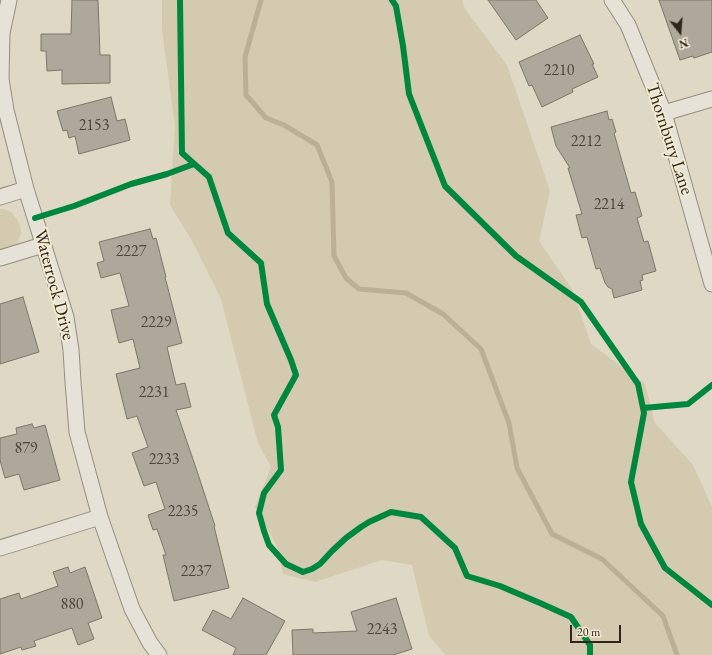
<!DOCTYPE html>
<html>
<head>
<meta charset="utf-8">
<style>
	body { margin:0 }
	#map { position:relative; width:712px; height:655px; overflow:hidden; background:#dfd8c4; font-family:"EB Garamond",serif }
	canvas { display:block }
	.north { position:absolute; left:660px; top:12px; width:40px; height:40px; -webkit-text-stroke:3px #f2ead1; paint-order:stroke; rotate:163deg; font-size:11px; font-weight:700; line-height:16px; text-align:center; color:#2f251a }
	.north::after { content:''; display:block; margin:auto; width:14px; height:18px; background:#2f251a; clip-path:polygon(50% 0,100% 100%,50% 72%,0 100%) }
	.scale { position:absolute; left:570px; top:625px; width:51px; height:18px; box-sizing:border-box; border:2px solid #2f251a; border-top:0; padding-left:5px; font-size:12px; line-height:14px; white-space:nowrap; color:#2f251a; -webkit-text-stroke:3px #f2ead1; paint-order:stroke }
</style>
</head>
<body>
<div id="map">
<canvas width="712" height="655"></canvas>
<div class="north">N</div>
<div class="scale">20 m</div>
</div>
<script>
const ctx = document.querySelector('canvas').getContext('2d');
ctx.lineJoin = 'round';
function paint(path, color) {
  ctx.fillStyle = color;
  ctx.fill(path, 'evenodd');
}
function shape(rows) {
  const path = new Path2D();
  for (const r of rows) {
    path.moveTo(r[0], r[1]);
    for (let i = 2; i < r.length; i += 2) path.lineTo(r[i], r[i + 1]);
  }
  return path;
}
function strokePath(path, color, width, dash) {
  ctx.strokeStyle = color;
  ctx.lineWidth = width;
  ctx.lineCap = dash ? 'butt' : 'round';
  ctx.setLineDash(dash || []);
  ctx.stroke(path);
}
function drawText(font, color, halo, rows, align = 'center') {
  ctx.font = font + ' "EB Garamond",serif';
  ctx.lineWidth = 4;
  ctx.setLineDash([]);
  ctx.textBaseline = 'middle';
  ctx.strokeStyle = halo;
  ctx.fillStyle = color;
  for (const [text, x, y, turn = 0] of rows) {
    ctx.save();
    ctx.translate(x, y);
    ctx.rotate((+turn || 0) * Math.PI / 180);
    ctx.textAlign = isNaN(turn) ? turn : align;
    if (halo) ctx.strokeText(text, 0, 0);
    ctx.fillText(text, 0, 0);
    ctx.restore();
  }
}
const green = shape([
	[162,0,462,0,465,9,507,65,550,191,539,241,572,289,591,344,645,384,655,423,693,465,712,507,712,655,446,655,429,636,412,565,382,560,315,582,283,574,277,546,255,507,271,467,258,443,221,299,191,239,170,205,175,126,162,30],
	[0,209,4,209,11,212,16,218,20,225,21,233,19,239,15,246,0,252]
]);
const stream = shape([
	[261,0,245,57,246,95,266,118,284,125,317,145,332,182,334,256,346,278,359,289,406,293,443,314,481,349,509,423,517,468,552,534,602,559,663,616,677,655]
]);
const building = shape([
	[72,0,98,0,100,55,110,55,110,83,62,84,62,70,47,71,46,51,41,51,41,34,71,34,72,0],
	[488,0,536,0,548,18,516,40,488,0],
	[659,0,712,0,712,52,694,58,693,56,680,60,659,0],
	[580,35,594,64,592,64,598,77,572,89,573,92,542,107,532,85,529,86,519,62,580,35],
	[111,97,117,121,125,119,130,140,79,154,75,136,69,138,67,130,63,131,57,111,111,97],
	[607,111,609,120,612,119,616,132,614,133,619,151,631,193,635,192,642,216,637,218,644,242,648,241,656,271,642,275,643,280,640,281,642,290,614,298,612,289,608,287,605,283,600,268,596,269,587,237,582,238,576,215,582,214,568,168,570,168,556,146,551,127,607,111],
	[150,229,153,239,156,238,166,277,165,277,182,343,167,347,176,385,185,383,191,407,176,410,196,468,215,526,214,526,229,588,174,601,163,555,166,555,157,529,153,530,148,515,165,509,156,482,144,486,132,453,148,447,137,416,127,419,116,374,140,368,133,339,119,343,111,310,129,306,120,273,101,278,97,263,104,261,99,242,150,229],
	[23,297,39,352,0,364,0,304,23,297],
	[32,424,34,428,45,425,60,480,24,490,19,474,5,478,0,460,0,438,17,434,16,428,32,424],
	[68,567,70,573,85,567,102,618,88,623,94,639,78,645,72,628,34,641,36,646,22,650,21,647,0,654,0,599,19,593,21,599,58,586,53,572,68,567],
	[243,598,285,621,266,655,233,655,236,648,202,630,213,610,231,619,243,598],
	[396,598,412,649,393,655,293,655,292,630,313,629,313,633,357,631,351,612,396,598]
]);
const minor = shape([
	[9,0,2,33,1,79,6,110,26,189,66,317,71,350,73,382,77,432,100,517,132,609,150,643,159,655],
	[612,0,628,25,664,113,712,284],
	[664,113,712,99],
	[0,197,26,189],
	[0,258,43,245],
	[0,548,100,517]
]);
const cycleway = shape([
	[180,0,182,153,209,177,228,233,261,263,267,304,291,360,296,375,274,415,278,427,281,470,264,493,259,513,264,531,269,545,286,564,303,572,312,569,320,564,332,551,346,538,361,527,369,522,391,512,421,517,455,548,467,576,500,586,540,603,571,617,590,645,590,655],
	[392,0,396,6,403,46,409,94,445,186,516,256,581,302,638,384,644,413,631,482,641,524,665,568,712,605],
	[35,218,74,206,131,184,167,174,194,164],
	[643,408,688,404,712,385]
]);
const numberNames = [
	["2210",559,71],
	["2153",94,126],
	["2212",586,142],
	["2214",609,205],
	["2227",131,252],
	["2229",156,323],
	["2231",154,393],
	["879",26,449],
	["2233",164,460],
	["2235",183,512],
	["2237",196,572],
	["880",72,605],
	["2243",382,630]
];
const streetNames = [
	["Thornbury Lane",669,139,72],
	["Waterrock Drive",54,285,75]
];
paint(green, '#d4caaf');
strokePath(stream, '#bbb096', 5);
paint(building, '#aea89a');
strokePath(building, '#7a766a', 1);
strokePath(minor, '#938e81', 17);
strokePath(minor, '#e6e2d8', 15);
strokePath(cycleway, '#00873e', 6);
drawText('16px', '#4f463a', null, numberNames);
drawText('18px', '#2f251a', '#f2ead1', streetNames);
</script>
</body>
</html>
